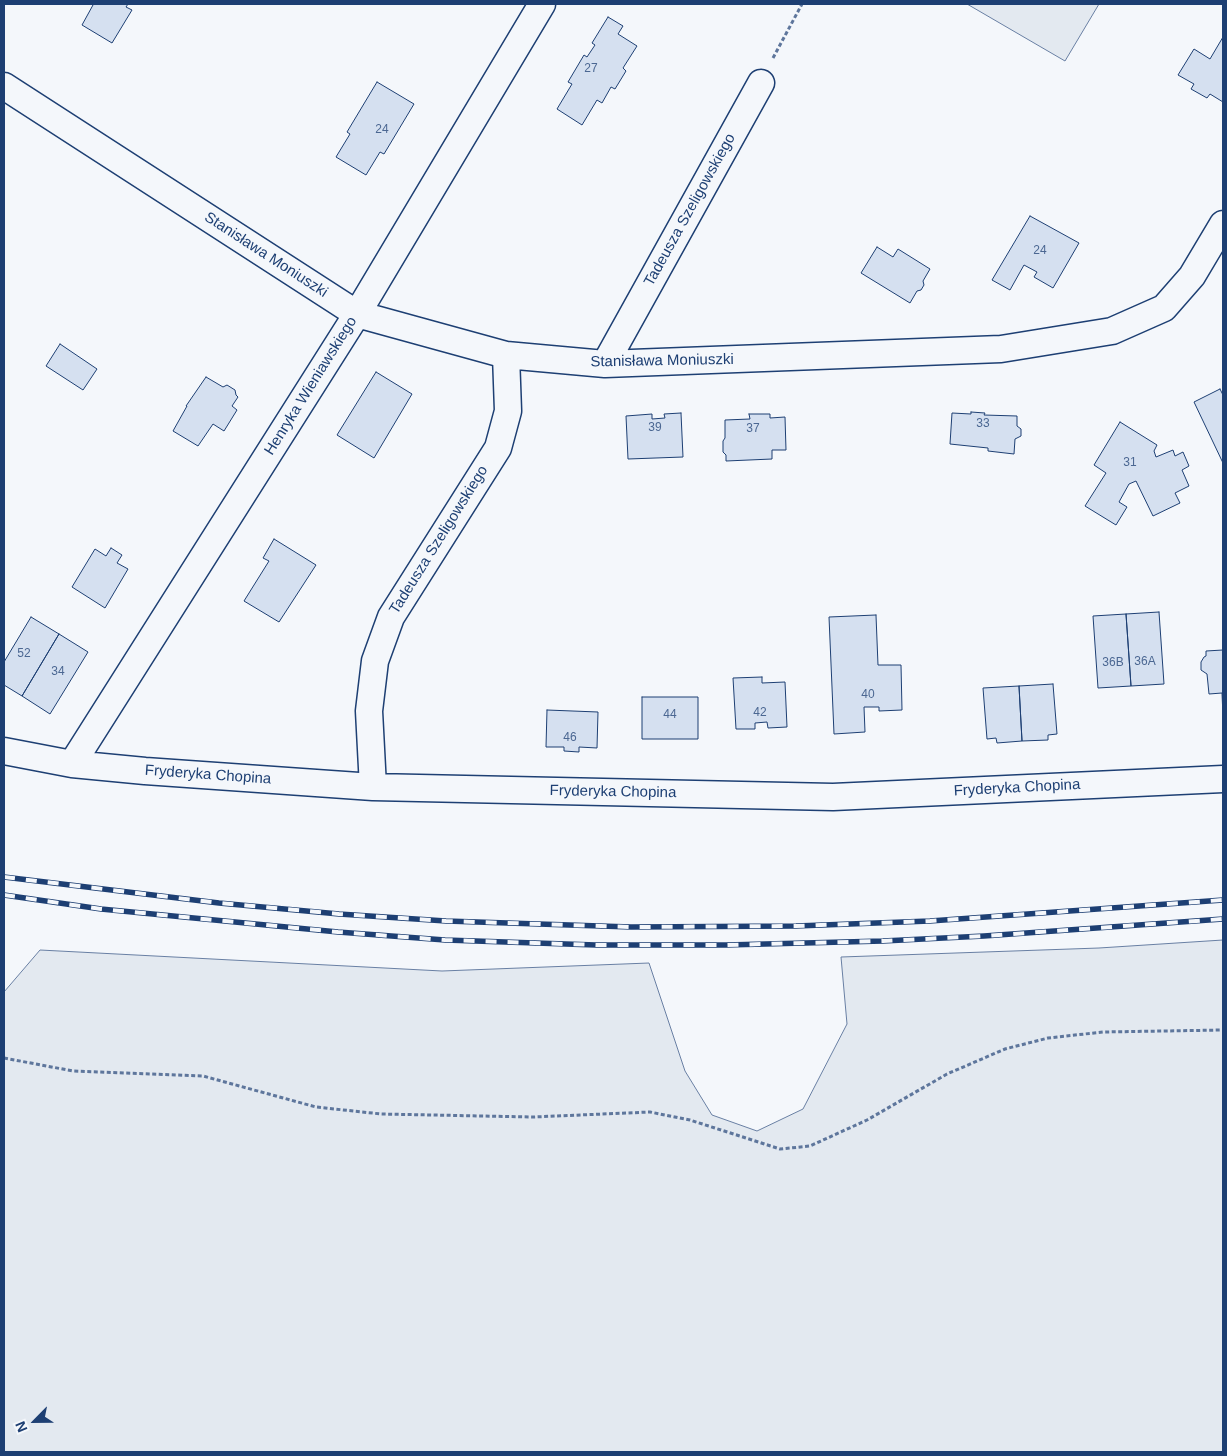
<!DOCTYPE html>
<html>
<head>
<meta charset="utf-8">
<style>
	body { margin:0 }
	#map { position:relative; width:1227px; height:1456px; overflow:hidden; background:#f4f7fb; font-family:Helvetica,sans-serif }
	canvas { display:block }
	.frame { position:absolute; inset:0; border:5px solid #1d3f73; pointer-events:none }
	.north { position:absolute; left:10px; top:1396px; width:50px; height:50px; -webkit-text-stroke:4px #f4f7fb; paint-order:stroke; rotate:247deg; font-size:14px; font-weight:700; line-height:20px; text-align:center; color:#1d3f73 }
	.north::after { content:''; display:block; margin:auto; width:18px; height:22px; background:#1d3f73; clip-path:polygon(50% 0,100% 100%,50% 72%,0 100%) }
</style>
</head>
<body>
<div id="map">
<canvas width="1227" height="1456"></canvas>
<div class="frame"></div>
<div class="north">N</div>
</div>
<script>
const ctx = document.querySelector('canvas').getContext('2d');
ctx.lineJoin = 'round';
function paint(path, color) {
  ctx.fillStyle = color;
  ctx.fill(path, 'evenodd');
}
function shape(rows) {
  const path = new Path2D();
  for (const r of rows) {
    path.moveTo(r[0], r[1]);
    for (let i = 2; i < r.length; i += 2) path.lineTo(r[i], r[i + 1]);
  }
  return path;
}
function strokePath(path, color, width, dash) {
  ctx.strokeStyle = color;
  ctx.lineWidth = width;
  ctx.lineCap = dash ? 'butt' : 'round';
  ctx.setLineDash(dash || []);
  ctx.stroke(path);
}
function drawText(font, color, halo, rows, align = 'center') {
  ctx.font = font + ' Helvetica,sans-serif';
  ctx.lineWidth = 4;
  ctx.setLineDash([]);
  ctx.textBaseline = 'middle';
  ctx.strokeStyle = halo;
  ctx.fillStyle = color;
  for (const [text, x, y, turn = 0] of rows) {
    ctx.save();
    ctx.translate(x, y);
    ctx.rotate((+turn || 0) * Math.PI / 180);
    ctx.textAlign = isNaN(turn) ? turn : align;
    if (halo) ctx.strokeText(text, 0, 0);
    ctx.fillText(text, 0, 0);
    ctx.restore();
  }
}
const green = shape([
	[967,4,1099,4,1065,61,967,4],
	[1223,940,1223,1452,4,1452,4,992,40,950,442,971,649,963,685,1071,712,1115,757,1131,803,1109,847,1024,841,957,1099,948,1223,940]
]);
const building = shape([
	[91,4,128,4,126,7,132,10,112,43,82,25,93,5,91,4],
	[608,17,623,26,618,34,637,46,623,68,626,71,615,89,611,87,602,103,597,100,582,125,557,109,572,84,568,82,584,55,587,57,595,45,592,43,608,17],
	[1223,37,1223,102,1210,94,1207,98,1191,89,1194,84,1178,75,1194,49,1210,59,1223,37],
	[377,82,414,104,384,154,380,152,366,175,336,157,350,134,347,132,377,82],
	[1030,216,1079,243,1053,288,1034,277,1037,272,1024,265,1010,290,992,280,1030,216],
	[877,247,893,257,898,249,930,269,923,281,924,285,921,290,917,291,910,303,861,273,877,247],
	[60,344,97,369,83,390,46,366,60,344],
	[376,372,412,394,374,458,337,435,376,372],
	[206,377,223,387,227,385,235,390,236,395,238,397,232,406,237,410,224,431,213,424,198,446,173,431,187,406,186,406,206,377],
	[1220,389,1223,395,1223,463,1194,402,1220,389],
	[971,412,985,413,984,415,1017,416,1017,426,1021,429,1021,436,1015,439,1014,454,988,451,988,448,950,444,952,413,971,414,971,412],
	[681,413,683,457,628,459,626,416,652,414,652,419,665,418,664,414,681,413],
	[749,414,770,414,770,418,785,417,786,450,772,450,772,459,726,461,726,455,723,452,723,441,725,438,725,420,750,419,749,414],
	[1120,422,1157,445,1154,451,1156,457,1173,450,1175,456,1183,452,1189,466,1182,470,1189,486,1175,493,1180,503,1153,516,1136,481,1129,484,1119,502,1127,507,1116,525,1085,506,1106,473,1094,465,1120,422],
	[274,539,316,565,279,622,244,601,269,561,263,558,274,539],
	[111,548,122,555,117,563,128,569,105,608,72,587,95,549,106,556,111,548],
	[1159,612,1164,684,1131,686,1126,614,1159,612],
	[1126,614,1131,686,1098,688,1093,616,1126,614],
	[876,615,878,665,901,665,902,710,879,711,879,707,864,707,865,732,834,734,829,617,876,615],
	[31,617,59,634,22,696,4,685,4,662,31,617],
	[59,634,88,652,50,714,22,696,59,634],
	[1223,650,1223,717,1222,693,1209,694,1207,674,1201,670,1201,662,1204,657,1206,656,1206,651,1223,650],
	[762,677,762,683,785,682,787,727,768,728,767,722,755,723,755,729,736,729,733,678,762,677],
	[1053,684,1057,734,1048,735,1048,740,1022,741,1019,686,1053,684],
	[1019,686,1022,741,997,743,996,738,987,739,983,688,1019,686],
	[642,697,698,697,698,739,642,739,642,697],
	[547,710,598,712,597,748,579,747,579,752,564,751,564,747,546,747,547,710]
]);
const path = shape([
	[773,58,802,4],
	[4,1058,73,1071,203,1076,316,1107,381,1114,533,1117,650,1112,690,1120,780,1149,810,1146,867,1120,947,1074,1005,1049,1048,1038,1103,1032,1223,1030]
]);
const street = shape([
	[4,86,357,314,506,355,605,364,1001,349,1112,331,1164,308,1192,276,1223,224],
	[605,364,761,83],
	[4,751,72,764,145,771,373,787,833,797,1223,779],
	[72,764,357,314,542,4],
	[373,787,369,711,375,661,391,617,498,448,508,411,506,355]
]);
const rail = shape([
	[4,877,219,903,339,914,446,921,631,927,796,926,930,921,1223,900],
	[4,895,101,909,338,932,445,940,596,945,726,945,883,941,984,936,1223,919]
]);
const numberNames = [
	["27",591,69],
	["24",382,130],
	["24",1040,251],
	["33",983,424],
	["39",655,428],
	["37",753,429],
	["31",1130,463],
	["52",24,654],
	["36A",1145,662],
	["36B",1113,663],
	["34",58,672],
	["40",868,695],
	["42",760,713],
	["44",670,715],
	["46",570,738]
];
const streetNames = [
	["Tadeusza Szeligowskiego",690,210,-61],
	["Stanisława Moniuszki",266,255,33],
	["Stanisława Moniuszki",662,361,-1],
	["Henryka Wieniawskiego",311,386,-58],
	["Tadeusza Szeligowskiego",439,540,-58],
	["Fryderyka Chopina",208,775,4],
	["Fryderyka Chopina",1017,788,-3],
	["Fryderyka Chopina",613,792,1]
];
paint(green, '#e3e9f0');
strokePath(green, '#687fa3', 1);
paint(building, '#d5e0f0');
strokePath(building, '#1d3f73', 1);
strokePath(street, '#1d3f73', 29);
strokePath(path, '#5e769c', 3, [4, 2.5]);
strokePath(street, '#f4f7fb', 26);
strokePath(rail, '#1d3f73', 5.5);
strokePath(rail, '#f4f7fb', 4, [11]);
drawText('12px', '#4b6792', null, numberNames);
drawText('15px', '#1d3f73', '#f4f7fb', streetNames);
</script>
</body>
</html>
